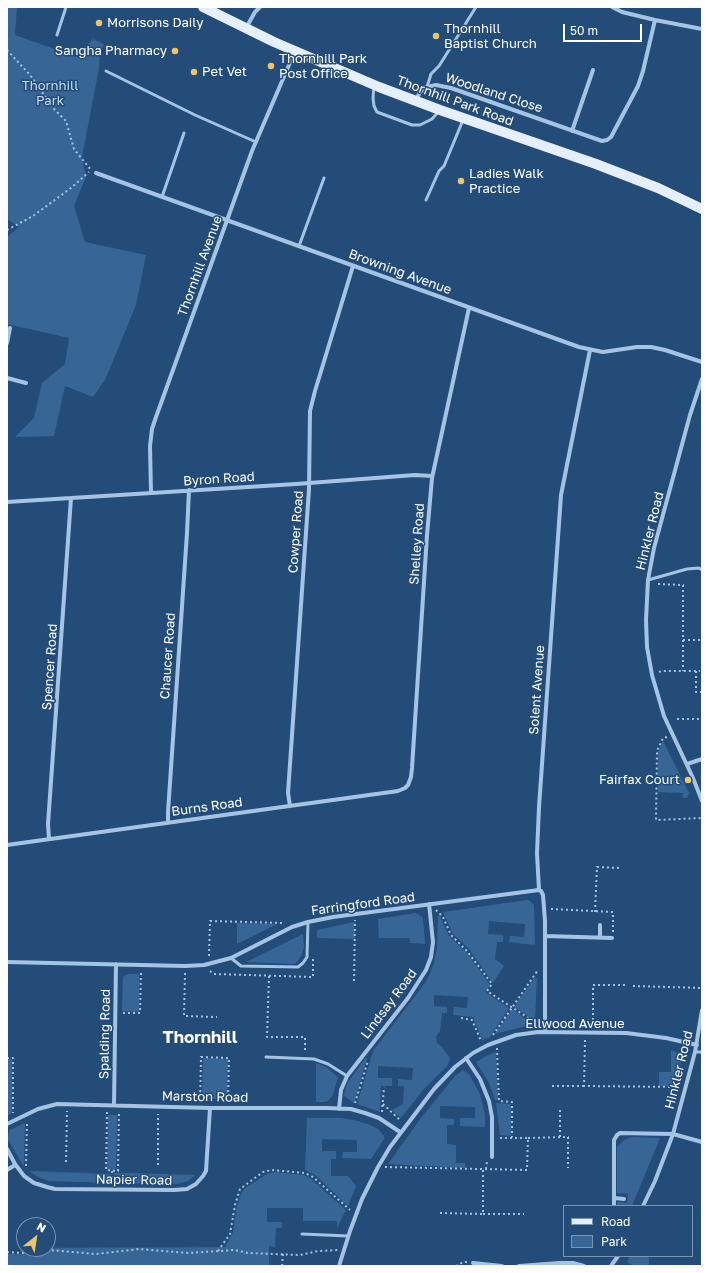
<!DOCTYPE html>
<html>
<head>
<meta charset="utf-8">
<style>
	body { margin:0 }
	#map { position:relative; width:709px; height:1273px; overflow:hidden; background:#234c79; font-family:"Golos Text",sans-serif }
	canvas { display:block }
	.frame { position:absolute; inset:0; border:8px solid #fff; pointer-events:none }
	.legend { position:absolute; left:563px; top:1205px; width:130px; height:52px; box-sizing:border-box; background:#234c79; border:1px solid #7b94af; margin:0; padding:5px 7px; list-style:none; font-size:12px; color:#fff }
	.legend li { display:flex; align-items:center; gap:8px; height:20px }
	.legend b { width:20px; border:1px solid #7b94af }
	.north { position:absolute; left:16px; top:1217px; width:40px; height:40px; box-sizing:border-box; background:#234c79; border:1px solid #7b94af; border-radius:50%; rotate:30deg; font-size:11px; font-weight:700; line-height:16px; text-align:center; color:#fff }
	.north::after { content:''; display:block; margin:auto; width:14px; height:18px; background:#efc368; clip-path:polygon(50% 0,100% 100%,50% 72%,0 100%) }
	.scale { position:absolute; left:563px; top:24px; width:79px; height:18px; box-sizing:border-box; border:2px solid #fff; border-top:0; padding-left:5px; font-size:12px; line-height:14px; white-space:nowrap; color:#fff; -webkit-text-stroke:3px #234c79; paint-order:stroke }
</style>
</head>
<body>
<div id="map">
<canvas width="709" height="1273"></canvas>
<div class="frame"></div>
<ul class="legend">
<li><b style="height:5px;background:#e5effc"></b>Road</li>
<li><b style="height:11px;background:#376696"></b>Park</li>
</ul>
<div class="north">N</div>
<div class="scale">50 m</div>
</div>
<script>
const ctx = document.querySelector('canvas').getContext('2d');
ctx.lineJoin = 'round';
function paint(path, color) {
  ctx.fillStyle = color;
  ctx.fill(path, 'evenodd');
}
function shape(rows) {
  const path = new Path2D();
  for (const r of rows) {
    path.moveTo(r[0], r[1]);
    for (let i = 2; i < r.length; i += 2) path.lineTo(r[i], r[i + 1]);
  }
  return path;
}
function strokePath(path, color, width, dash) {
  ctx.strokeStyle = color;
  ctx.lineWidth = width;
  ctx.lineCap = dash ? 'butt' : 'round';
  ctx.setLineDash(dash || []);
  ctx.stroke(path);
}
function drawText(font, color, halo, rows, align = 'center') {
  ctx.font = font + ' "Golos Text",sans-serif';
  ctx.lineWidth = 3;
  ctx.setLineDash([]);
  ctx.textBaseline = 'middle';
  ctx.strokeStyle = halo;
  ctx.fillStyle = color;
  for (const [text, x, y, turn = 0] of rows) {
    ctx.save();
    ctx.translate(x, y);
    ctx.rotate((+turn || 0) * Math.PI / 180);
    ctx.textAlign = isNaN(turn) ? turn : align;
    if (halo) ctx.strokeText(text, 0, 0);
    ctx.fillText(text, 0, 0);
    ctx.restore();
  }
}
const green = shape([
	[7,7,17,7,15,35,77,57,93,39,104,44,100,55,99,68,82,157,86,177,74,206,85,242,146,255,136,305,105,380,93,397,65,386,54,436,15,437,34,418,42,383,65,364,69,338,7,324,7,237,19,227,7,219],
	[663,741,689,793,687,798,683,798,683,793,658,792,658,752],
	[527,900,530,901,534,905,535,945,509,942,510,936,524,937,525,924,489,921,488,934,503,935,503,942,497,942,495,959,504,966,493,983,469,949,453,934,443,912],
	[415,913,418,914,423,918,425,944,410,943,410,938,379,938,378,919],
	[438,916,440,916,449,936,467,953,490,985,485,992,509,1008,490,1037,482,1040,473,1017,453,1015,454,1007,467,1008,468,997,434,995,434,1006,447,1007,447,1013,442,1013,440,1032,438,1033,436,1037,437,1043,442,1047,450,1058,448,1065,423,1090,401,1118,392,1110,403,1104,404,1086,398,1086,398,1079,412,1080,413,1068,378,1066,378,1078,392,1078,392,1086,381,1086,380,1112,357,1104,373,1051,419,991,428,978,434,963,437,947],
	[354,922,355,939,317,938,317,930],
	[237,923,277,924,237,944],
	[303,934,304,947,302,954,297,962,294,964,246,962],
	[128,974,139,974,139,1012,122,1011,123,977],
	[534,978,537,978,535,1020,534,1020,514,1007],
	[512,1009,533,1024,495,1034],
	[671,1050,678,1053,681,1055,682,1059,675,1086,659,1086,659,1072,671,1072],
	[496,1052,498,1100,495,1100,489,1083,476,1062,488,1055],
	[366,1057,367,1059,354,1103,344,1096,345,1090,348,1082],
	[203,1058,228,1059,227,1099,202,1099],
	[7,1059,12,1059,12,1113,7,1116],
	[316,1063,326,1067,338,1077,333,1095,328,1101,325,1102,316,1102],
	[463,1070,469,1074,480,1094,485,1115,485,1127,460,1126,460,1118,475,1118,475,1107,440,1106,440,1118,454,1119,454,1125,447,1125,447,1144,456,1145,456,1163,465,1163,465,1168,388,1164,421,1118,455,1076],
	[496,1103,511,1104,511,1136,500,1135],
	[108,1115,117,1115,116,1169,107,1169],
	[307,1118,340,1118,354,1120,368,1124,378,1129,384,1136,384,1139,371,1159,342,1158,343,1152,357,1152,357,1140,322,1139,322,1151,336,1151,336,1159,331,1159,331,1176,348,1176,356,1186,348,1206,315,1175,305,1170],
	[25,1123,24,1167,7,1138,10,1130],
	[632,1137,660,1138,632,1206,617,1206,617,1202,627,1203,628,1194,617,1193,617,1147,624,1140],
	[29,1171,111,1174,111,1183,49,1181,38,1177],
	[275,1172,304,1175,310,1178,346,1210,337,1228,337,1221,303,1221,303,1208,267,1208,267,1222,282,1222,282,1228,276,1228,275,1247,269,1246,269,1266,7,1266,7,1254,22,1254,21,1248,225,1247,233,1232,237,1205,241,1194,245,1188,267,1174],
	[114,1173,129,1173,195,1175,188,1181,177,1184,114,1183],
	[630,1256,649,1256,649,1266,633,1266,627,1262]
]);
const path = shape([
	[7,50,30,75,54,109,66,121,74,149,91,170],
	[7,230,33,216,71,188,89,172],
	[658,584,683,585,683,671],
	[683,640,702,640],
	[696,671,696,692,702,692],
	[659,672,662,671,700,671],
	[677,719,702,719],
	[667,737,663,738,657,751,656,820,702,818],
	[551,909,613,912,613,932],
	[436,910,443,917,451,935,467,951,492,984,487,991,539,1025],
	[595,912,597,867,620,868],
	[209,956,210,921,284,923],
	[210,971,214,974,313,977,313,959],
	[185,973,184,1016,217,1017],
	[269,976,267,1037,305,1037,305,1053],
	[354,981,355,920],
	[633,986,702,988],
	[123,1013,140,1013,141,972],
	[461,1018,472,1020,481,1041],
	[593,1025,593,985,627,985],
	[493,1035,538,970],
	[585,1040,584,1086,679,1087],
	[497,1048,499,1101,512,1102,512,1137],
	[7,1058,13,1058,13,1113],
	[552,1086,584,1086],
	[200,1102,201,1057,229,1058,228,1101],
	[355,1103,368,1061],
	[383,1104,401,1121],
	[107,1112,106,1170,118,1171,119,1112],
	[382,1112,384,1087],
	[560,1137,560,1107],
	[528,1138,568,1137,568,1168],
	[66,1162,67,1111],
	[158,1165,158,1114],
	[26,1166,27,1122],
	[385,1167,527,1170,528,1138,499,1138],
	[486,1169,487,1161],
	[112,1183,112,1171],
	[440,1213,483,1214,483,1169],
	[483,1214,524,1214],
	[218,1251,230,1234,235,1205,240,1189,263,1172,272,1170,305,1173,313,1177,350,1210],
	[7,1252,21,1253,49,1250,96,1254,139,1249,188,1253,235,1250,248,1253,300,1255,318,1251,338,1250],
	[282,1266,283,1254],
	[456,1266,463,1262,467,1262]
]);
const service = shape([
	[57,35,66,7],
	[106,71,195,115,256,142],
	[374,86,373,98,374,106,377,112,412,125,420,125,432,119,439,111],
	[427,87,431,74,439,66,476,7],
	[162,197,184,133],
	[426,200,439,171,444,166,463,120],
	[299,246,324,178],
	[648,580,687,569,699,568,702,570],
	[231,958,241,966,298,967,303,963,307,957,308,922],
	[695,1052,702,1052],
	[266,1057,314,1059,328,1064,347,1076],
	[302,1234,348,1236]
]);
const minor = shape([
	[612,7,622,12,655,20,702,29],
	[246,28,255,12,260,7],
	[416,100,420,92,427,87,436,85,451,88,602,141,607,140,611,137,638,86,643,71,655,20],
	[572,131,593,70],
	[96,173,579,347,603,352,637,347,651,347,665,350,702,362],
	[7,343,10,328],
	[7,378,26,383],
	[702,379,690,415,654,548,648,580,646,620,647,647,652,675,664,716,693,778,702,801],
	[151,493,150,446,152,429,156,417,252,151,295,51],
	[7,502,296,484,415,475,432,476],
	[687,764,702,759],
	[290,806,288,793,309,489,310,411,315,391,353,266],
	[168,822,168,812,187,533,189,490],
	[49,839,48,824,71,498],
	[7,845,398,791,405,788,408,785,411,777,412,768,427,535,432,478,469,308],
	[545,936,612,938],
	[600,938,600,925],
	[7,962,185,966,204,965,231,958,292,927,308,922,333,917,539,890],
	[545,1032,545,921,543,895,541,891,539,890,537,853,539,807,561,495,590,350],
	[466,1058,480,1079,489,1101,492,1117,492,1157],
	[114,1105,116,964],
	[339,1109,341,1090,347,1076,408,998,426,970,431,957,433,942,429,904],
	[7,1124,38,1109,57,1104,210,1108,327,1108,351,1109,365,1113,379,1118,400,1132],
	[7,1149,15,1164,24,1176,34,1183,47,1187,55,1189,174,1190,187,1189,196,1184,203,1176,206,1171,210,1108],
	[7,1170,15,1165],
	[614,1198,624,1199],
	[614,1206,614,1140,617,1135,620,1133,673,1134,702,1142],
	[643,1206,655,1181,673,1134,695,1052,702,1010],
	[473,1263,502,1266],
	[339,1266,350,1231,362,1199,378,1167,390,1147,434,1089,455,1067,473,1053,488,1045,516,1035,538,1032,626,1033,666,1038,697,1045],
	[519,1266,560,1263,573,1263,584,1266],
	[611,1266,618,1256]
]);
const primary = shape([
	[203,7,274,42,379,87,440,110,596,164,658,188,702,209]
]);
const markers = [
	[99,23,4,"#efc368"],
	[436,36,4,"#efc368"],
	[175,51,4,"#efc368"],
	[271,66,4,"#efc368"],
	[194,72,4,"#efc368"],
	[461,181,4,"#efc368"],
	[688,780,4,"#efc368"]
];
const poiNames = [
	["Morrisons Daily",107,23],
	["Thornhill",444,29],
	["Baptist Church",444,44],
	["Sangha Pharmacy",167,51,"right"],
	["Thornhill Park",279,59],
	["Post Office",279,74],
	["Pet Vet",202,72],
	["Ladies Walk",469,174],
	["Practice",469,189],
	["Fairfax Court",680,780,"right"]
];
const parkNames = [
	["Thornhill",50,86],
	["Park",50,101]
];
const streetNames = [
	["Woodland Close",494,93,18],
	["Thornhill Park Road",455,101,20],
	["Thornhill Avenue",200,266,-70],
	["Browning Avenue",400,272,20],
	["Byron Road",219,479,-4],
	["Hinkler Road",650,531,-76],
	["Cowper Road",296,532,-86],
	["Shelley Road",417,544,-86],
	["Chaucer Road",168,656,-86],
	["Spencer Road",50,667,-86],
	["Solent Avenue",537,690,-86],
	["Burns Road",207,807,-8],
	["Farringford Road",363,904,-8],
	["Lindsay Road",389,1004,-53],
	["Ellwood Avenue",575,1024],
	["Spalding Road",105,1034,-89],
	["Hinkler Road",679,1070,-76],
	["Marston Road",205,1097,1],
	["Napier Road",134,1180,1]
];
const districtNames = [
	["Thornhill",200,1038]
];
paint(green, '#376696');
strokePath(path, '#a5c4e4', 2, [2, 3]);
strokePath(service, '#a5c4e4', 3);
strokePath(minor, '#a5c4e4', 4);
strokePath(primary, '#e5effc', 10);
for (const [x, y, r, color] of markers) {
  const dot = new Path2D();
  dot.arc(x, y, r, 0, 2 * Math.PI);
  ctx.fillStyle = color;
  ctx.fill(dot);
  strokePath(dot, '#234c79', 1.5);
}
drawText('13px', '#fff', '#234c79', poiNames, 'left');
drawText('13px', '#c8ddf3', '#234c79', parkNames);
drawText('13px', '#fff', '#234c79', streetNames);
drawText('bold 17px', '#fff', '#234c79', districtNames);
</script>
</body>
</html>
